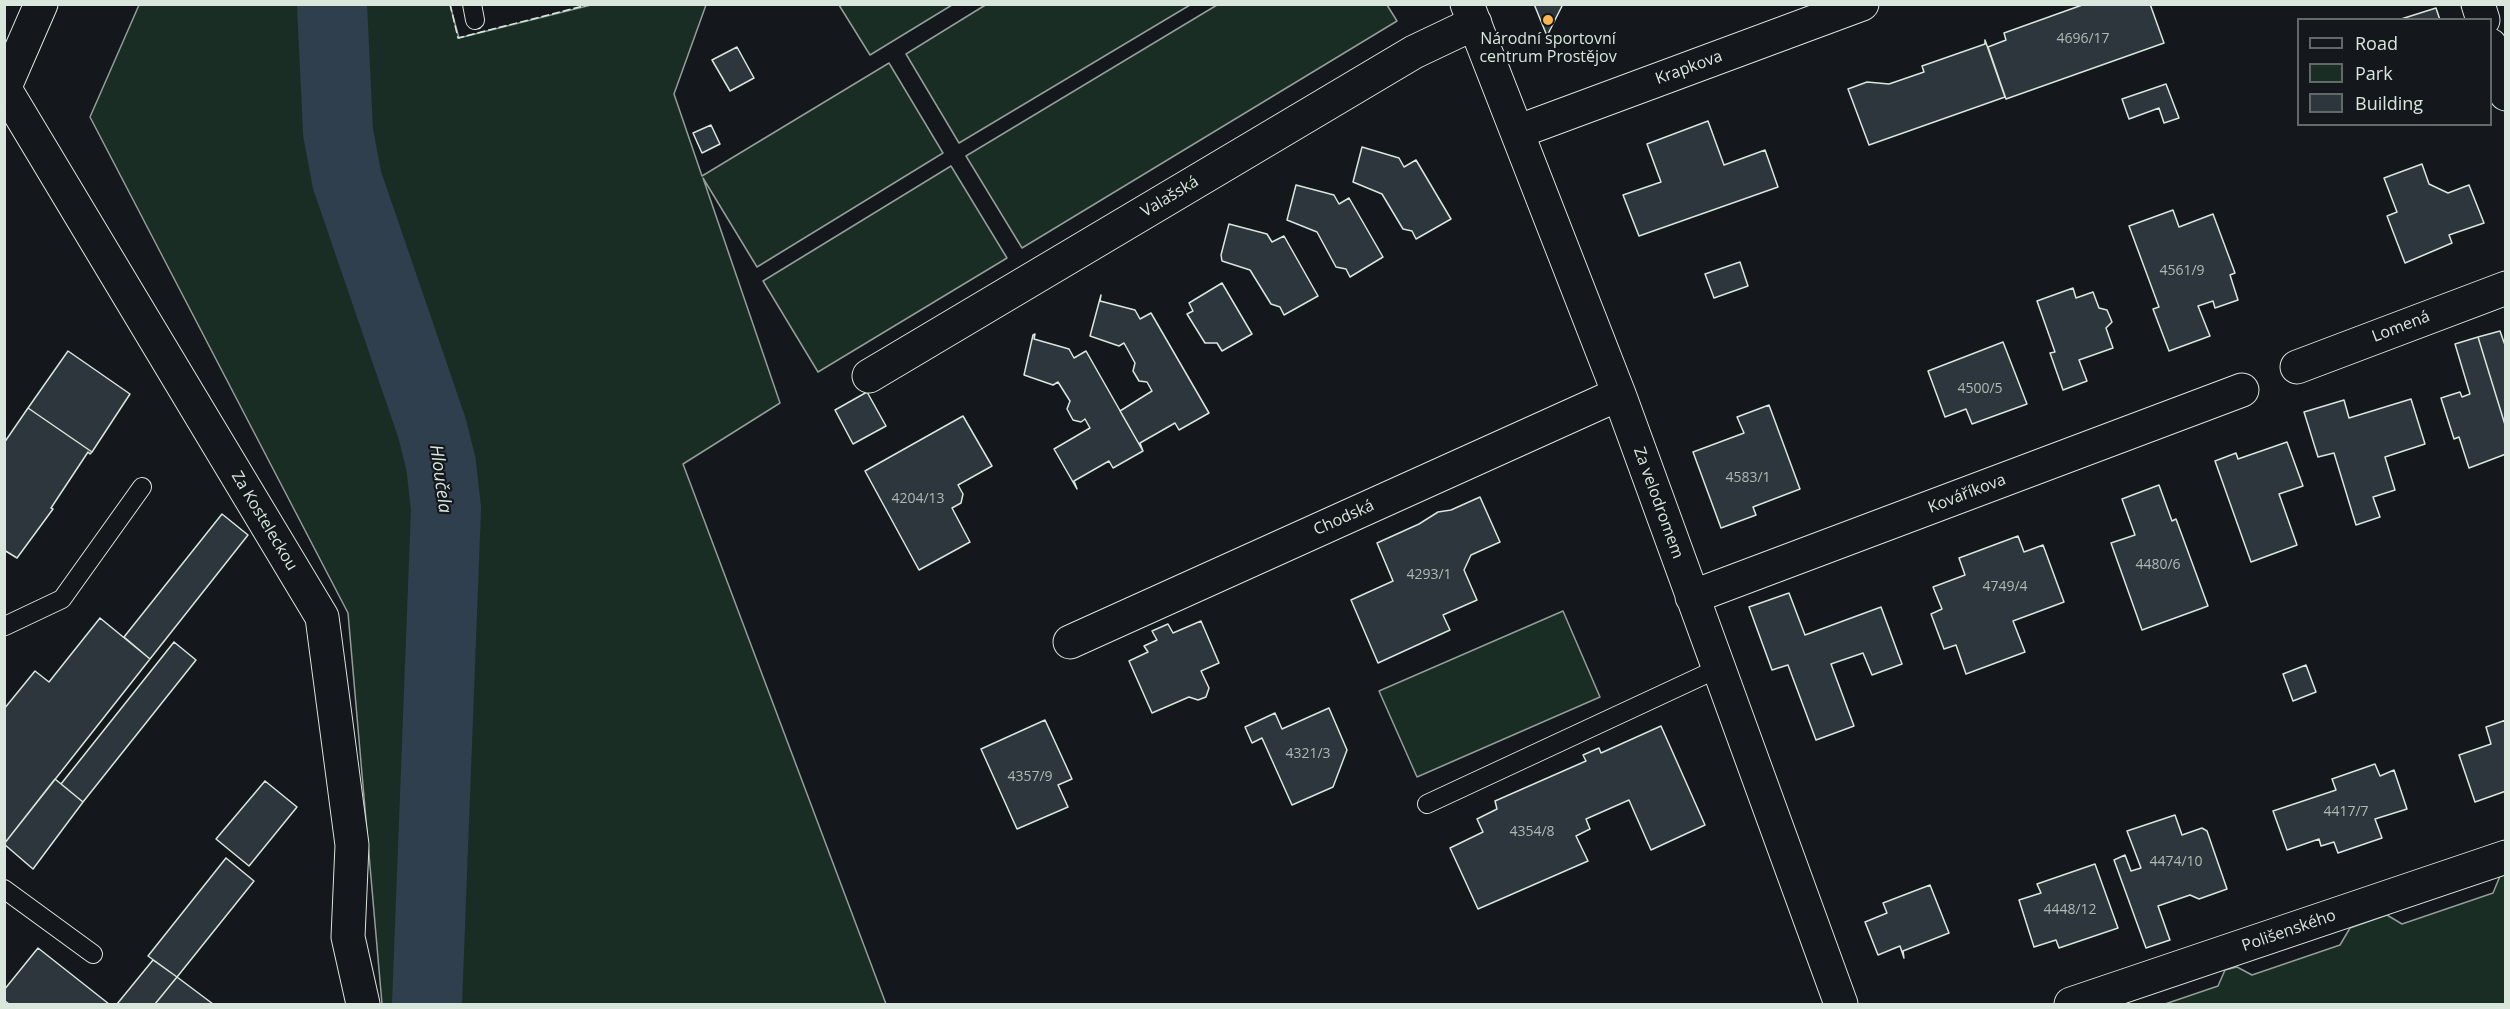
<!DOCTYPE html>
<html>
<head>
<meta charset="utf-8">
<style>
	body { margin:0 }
	#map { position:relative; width:2510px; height:1009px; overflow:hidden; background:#14181c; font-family:"Open Sans",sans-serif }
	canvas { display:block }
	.frame { position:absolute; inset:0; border:6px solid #d8e6dc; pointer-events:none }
	.legend { position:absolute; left:2297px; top:18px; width:195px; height:108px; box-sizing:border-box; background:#14181c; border:2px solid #626a69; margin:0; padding:8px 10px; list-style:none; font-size:18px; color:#d8e6dc }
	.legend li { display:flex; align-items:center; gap:12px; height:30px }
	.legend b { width:30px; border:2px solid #626a69 }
</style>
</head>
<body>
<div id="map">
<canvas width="2510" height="1009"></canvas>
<div class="frame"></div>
<ul class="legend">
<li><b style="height:8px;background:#14181c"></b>Road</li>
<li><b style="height:16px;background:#1a2d24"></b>Park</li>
<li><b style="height:16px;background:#2c363c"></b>Building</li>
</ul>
</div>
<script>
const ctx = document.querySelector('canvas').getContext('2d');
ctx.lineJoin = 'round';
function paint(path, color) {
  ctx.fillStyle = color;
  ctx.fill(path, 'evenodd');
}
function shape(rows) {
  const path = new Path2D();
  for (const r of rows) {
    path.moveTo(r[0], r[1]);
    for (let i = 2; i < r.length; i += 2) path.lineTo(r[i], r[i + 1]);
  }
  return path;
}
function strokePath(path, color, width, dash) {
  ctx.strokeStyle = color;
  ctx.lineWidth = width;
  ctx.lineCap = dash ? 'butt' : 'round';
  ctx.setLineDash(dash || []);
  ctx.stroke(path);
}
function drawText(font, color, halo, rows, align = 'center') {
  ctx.font = font + ' "Open Sans",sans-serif';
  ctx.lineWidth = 4.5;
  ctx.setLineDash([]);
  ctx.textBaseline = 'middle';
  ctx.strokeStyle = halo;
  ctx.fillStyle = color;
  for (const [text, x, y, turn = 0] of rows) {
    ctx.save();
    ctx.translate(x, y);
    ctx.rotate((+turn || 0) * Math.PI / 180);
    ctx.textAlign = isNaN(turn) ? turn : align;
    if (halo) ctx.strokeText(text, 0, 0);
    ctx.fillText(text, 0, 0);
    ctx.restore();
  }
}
const green = shape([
	[987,4,1190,4,1190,5,959,143,906,54,987,4],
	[139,5,450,5,459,38,591,5,706,5,674,94,702,176,889,63,943,153,757,267,703,178,780,403,683,464,886,1004,382,1004,348,613,90,117,139,5],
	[839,5,952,5,870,55,839,5],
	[1217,5,1387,5,1397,21,1022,248,966,156,1217,5],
	[951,166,1007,258,818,372,763,281,951,166],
	[1563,611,1600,697,1417,777,1379,691,1563,611],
	[2505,874,2505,1004,2165,1004,2218,986,2225,970,2237,967,2252,975,2340,945,2350,928,2387,915,2402,924,2493,893,2500,876,2505,874]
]);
const river = shape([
	[332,4,338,132,347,180,432,428,441,464,446,509,427,1004]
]);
const building = shape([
	[1534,4,1563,4,1547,36,1534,4],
	[2085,4,2150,4,2164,43,2006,99,1988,47,2006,40,2004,33,2085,4],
	[2436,8,2440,20,2398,20,2436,8],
	[1985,40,2005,97,1869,145,1848,89,1867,82,1889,84,1924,72,1922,66,1985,44,1985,40],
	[737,47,754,78,730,91,712,60,737,47],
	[2166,84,2179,118,2164,123,2159,108,2129,119,2122,99,2166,84],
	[1708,121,1724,165,1765,150,1778,187,1639,236,1623,195,1661,182,1647,144,1708,121],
	[711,125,720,144,702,153,693,133,711,125],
	[1362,147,1399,158,1404,167,1416,160,1451,219,1416,239,1412,231,1403,229,1382,194,1353,182,1362,147],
	[2422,164,2429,184,2448,193,2469,185,2484,223,2449,235,2452,243,2405,263,2387,216,2397,212,2384,178,2422,164],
	[1296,185,1334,195,1339,204,1349,198,1383,257,1350,277,1346,269,1336,267,1317,232,1287,220,1296,185],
	[2173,210,2179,227,2213,214,2235,273,2230,275,2238,300,2215,308,2213,301,2198,306,2210,336,2169,351,2153,309,2159,307,2129,226,2173,210],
	[1229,224,1267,234,1272,242,1284,236,1318,296,1284,315,1280,307,1271,304,1250,270,1222,261,1221,255,1229,224],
	[1740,262,1748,286,1714,298,1705,274,1740,262],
	[1222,283,1252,334,1222,351,1217,343,1205,343,1187,314,1193,311,1189,303,1222,283],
	[2073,288,2076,298,2093,292,2099,308,2107,310,2112,322,2106,328,2113,348,2079,360,2087,381,2063,390,2050,353,2055,352,2037,301,2073,288],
	[1101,295,1100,301,1135,310,1140,319,1151,313,1209,413,1179,430,1175,423,1140,443,1143,451,1120,411,1152,391,1147,382,1139,381,1133,371,1135,363,1124,343,1119,346,1090,336,1101,295],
	[2500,331,2506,348,2506,428,2478,337,2500,331],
	[1035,334,1034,339,1069,349,1074,358,1086,351,1143,451,1113,468,1109,461,1074,481,1077,489,1054,449,1090,428,1085,419,1081,422,1073,420,1067,409,1070,401,1058,382,1053,385,1024,375,1033,335,1035,334],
	[2478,337,2506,428,2506,454,2469,468,2459,437,2454,439,2441,398,2460,392,2462,397,2470,394,2455,344,2478,337],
	[2003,342,2027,404,1972,424,1966,409,1945,417,1928,371,2003,342],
	[68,351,130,394,92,452,28,408,68,351],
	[867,392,886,426,853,444,835,410,867,392],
	[2411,399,2425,444,2385,457,2395,490,2373,497,2380,517,2356,525,2334,453,2318,457,2304,412,2344,400,2349,418,2411,399],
	[1769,405,1800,489,1753,507,1756,515,1721,528,1693,452,1744,433,1737,417,1769,405],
	[28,408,92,452,90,454,88,452,51,508,53,509,17,558,4,550,4,443,28,408],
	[963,416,992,466,958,485,963,494,961,503,952,508,970,542,919,570,865,471,963,416],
	[2287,442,2303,486,2279,494,2297,545,2251,562,2215,461,2236,453,2238,459,2287,442],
	[2159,485,2172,521,2176,519,2208,606,2142,630,2111,543,2135,535,2122,499,2159,485],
	[1480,497,1500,542,1471,555,1464,570,1477,600,1443,615,1450,630,1378,663,1351,600,1393,581,1377,543,1419,524,1438,512,1451,510,1480,497],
	[222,514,248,535,150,659,124,637,222,514],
	[2018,536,2024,552,2043,545,2064,602,2013,621,2025,652,1966,674,1956,645,1944,649,1931,614,1942,609,1933,587,1965,575,1959,558,2018,536],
	[1789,593,1805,635,1881,607,1902,664,1872,675,1863,653,1831,664,1854,726,1816,740,1788,665,1772,670,1749,607,1789,593],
	[100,618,150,659,4,844,4,709,35,671,49,682,100,618],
	[1201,621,1219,663,1201,671,1209,688,1206,697,1198,700,1189,697,1152,713,1129,661,1148,652,1144,646,1157,640,1152,631,1168,624,1173,633,1201,621],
	[174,642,196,660,83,802,61,784,174,642],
	[2306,665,2316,692,2293,701,2283,674,2306,665],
	[1329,708,1347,750,1333,787,1292,805,1262,738,1252,743,1245,727,1275,713,1282,729,1329,708],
	[1045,720,1072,779,1058,785,1068,807,1017,829,981,749,1045,720],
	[2506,720,2506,791,2475,802,2459,755,2491,744,2486,727,2506,720],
	[1661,726,1705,825,1651,850,1629,800,1586,819,1590,829,1576,836,1588,861,1478,909,1450,848,1483,832,1477,819,1497,809,1495,801,1586,761,1583,755,1599,748,1601,753,1661,726],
	[2375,764,2380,776,2394,770,2407,809,2375,819,2382,838,2338,853,2334,842,2321,846,2319,839,2287,850,2273,811,2336,790,2332,779,2375,764],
	[55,779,83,802,33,869,4,844,55,779],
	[265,781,297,807,249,866,216,839,265,781],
	[2175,815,2182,835,2202,828,2207,831,2227,889,2199,899,2190,895,2158,906,2170,940,2146,948,2114,860,2125,855,2131,871,2141,868,2127,831,2175,815],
	[226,858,254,881,177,977,148,956,226,858],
	[2095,864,2118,928,2059,948,2056,940,2034,947,2019,900,2041,893,2037,884,2095,864],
	[1930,885,1949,933,1903,951,1904,958,1900,946,1878,955,1865,922,1887,913,1883,903,1930,885],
	[38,948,109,1004,9,1004,4,1000,4,990,38,948],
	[153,960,177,977,155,1004,117,1004,153,960],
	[177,977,213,1004,155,1004,177,977]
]);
const service = shape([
	[472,4,475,20],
	[5,626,62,599,142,487],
	[1427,804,1719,668],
	[4,889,93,954]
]);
const minor = shape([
	[1467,4,1619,394,1841,1004],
	[2478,4,2483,20],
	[2490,45,2506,94],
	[5,89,322,617,352,845,348,937,363,1004],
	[1517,132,1862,4],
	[2297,367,2506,288],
	[869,376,1414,52,1475,23],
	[1692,597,2242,390],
	[1070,642,1619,394],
	[2071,1004,2506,857]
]);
const tertiary = shape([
	[4,89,41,4]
]);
const fence = shape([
	[450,4,458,38,591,4]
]);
const markers = [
	[1548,20,6,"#ffb74d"]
];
const numberNames = [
	["4696/17",2083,39],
	["4561/9",2182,271],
	["4500/5",1980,389],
	["4583/1",1748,478],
	["4204/13",918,499],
	["4480/6",2158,565],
	["4293/1",1429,575],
	["4749/4",2005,587],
	["4321/3",1308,754],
	["4357/9",1030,777],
	["4417/7",2346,812],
	["4354/8",1532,832],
	["4474/10",2176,862],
	["4448/12",2070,910]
];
const poiNames = [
	["Národní sportovní",1548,39],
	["centrum Prostějov",1548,57]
];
const streetNames = [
	["Krapkova",1689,68,-20],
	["Valašská",1170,197,-31],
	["Lomená",2401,327,-21],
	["Kováříkova",1967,494,-21],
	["Za velodromem",1658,503,70],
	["Chodská",1344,518,-24],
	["Za Kosteleckou",264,521,59],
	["Polišenského",2289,931,-19]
];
const waterNames = [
	["Hloučela",440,479,82]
];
paint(green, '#1a2d24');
strokePath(green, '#939e99', 1.5);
strokePath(river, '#2f3f4d', 70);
paint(building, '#2c363c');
strokePath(building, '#d8e6dc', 1.5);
strokePath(service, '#d8e6dc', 20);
strokePath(minor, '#d8e6dc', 35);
strokePath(tertiary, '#d8e6dc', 35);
strokePath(service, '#14181c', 18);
strokePath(minor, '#14181c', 33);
strokePath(tertiary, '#14181c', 33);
strokePath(fence, '#d8e6dc', 1.5, [8, 3]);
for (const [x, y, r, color] of markers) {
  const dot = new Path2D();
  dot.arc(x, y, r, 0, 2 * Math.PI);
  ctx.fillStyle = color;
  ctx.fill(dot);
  strokePath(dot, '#14181c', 2);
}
drawText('14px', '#adbab4', null, numberNames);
drawText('16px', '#d8e6dc', '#14181c', poiNames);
drawText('16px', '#d8e6dc', '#14181c', streetNames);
drawText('italic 18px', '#d8e6dc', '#14181c', waterNames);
</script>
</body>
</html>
